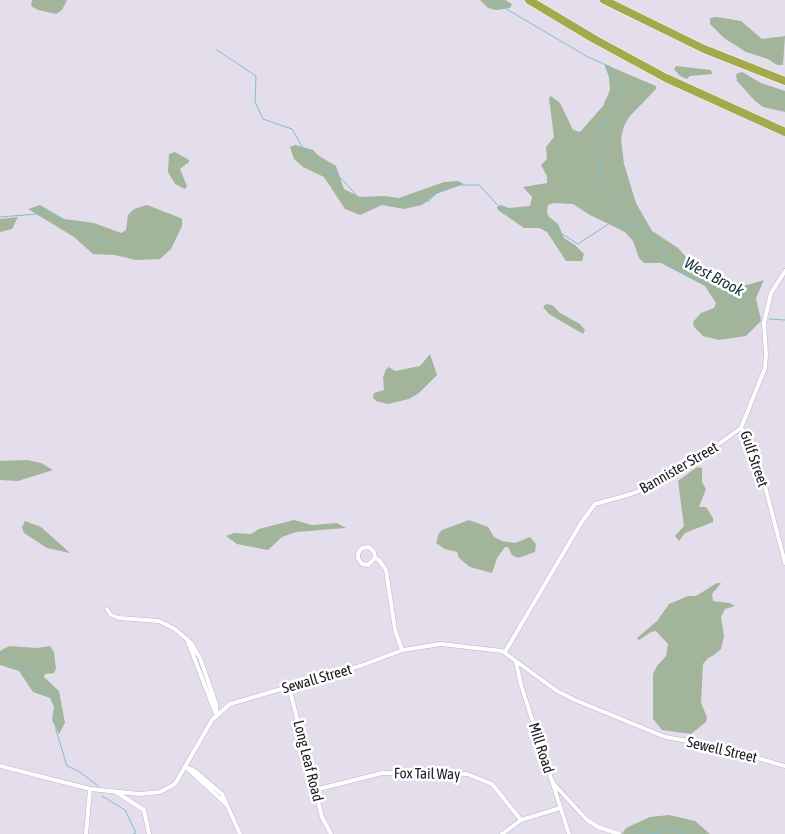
<!DOCTYPE html>
<html>
<head>
<meta charset="utf-8">
<style>
	body { margin:0 }
	canvas { display:block; background:#e3ddec }
</style>
</head>
<body>
<canvas width="785" height="834"></canvas>
<script>
const ctx = document.querySelector('canvas').getContext('2d');
ctx.lineJoin = 'round';
function paint(path, color) {
  ctx.fillStyle = color;
  ctx.fill(path, 'evenodd');
}
function shape(rows) {
  const path = new Path2D();
  for (const r of rows) {
    path.moveTo(r[0], r[1]);
    for (let i = 2; i < r.length; i += 2) path.lineTo(r[i], r[i + 1]);
  }
  return path;
}
function strokePath(path, color, width, dash) {
  ctx.strokeStyle = color;
  ctx.lineWidth = width;
  ctx.lineCap = dash ? 'butt' : 'round';
  ctx.setLineDash(dash || []);
  ctx.stroke(path);
}
function drawText(font, color, halo, rows, align = 'center') {
  ctx.font = font + ' "Asap Condensed",sans-serif';
  ctx.lineWidth = 5;
  ctx.setLineDash([]);
  ctx.textBaseline = 'middle';
  ctx.strokeStyle = halo;
  ctx.fillStyle = color;
  for (const [text, x, y, turn = 0] of rows) {
    ctx.save();
    ctx.translate(x, y);
    ctx.rotate((+turn || 0) * Math.PI / 180);
    ctx.textAlign = isNaN(turn) ? turn : align;
    if (halo) ctx.strokeText(text, 0, 0);
    ctx.fillText(text, 0, 0);
    ctx.restore();
  }
}
const green = shape([
	[32,0,67,0,62,10,56,14,38,10,31,6],
	[480,0,505,0,512,4,510,8,496,10,488,8],
	[717,17,741,21,762,39,785,36,783,65,777,65,768,59,746,52,724,38,710,24,710,18],
	[604,64,656,86,656,89,629,117,624,126,621,138,624,164,636,203,652,231,678,248,687,258,698,262,716,275,731,282,747,285,764,280,756,298,761,321,746,336,719,340,703,336,694,327,693,322,701,313,714,308,716,303,705,286,661,263,644,263,639,258,633,241,625,232,590,215,573,204,554,203,548,205,547,211,548,216,558,224,564,238,575,245,584,254,582,261,566,261,547,232,539,228,524,228,498,210,497,207,501,205,509,208,530,206,532,197,523,187,547,183,547,176,541,165,547,159,546,147,554,137,549,98,551,96,560,103,573,130,580,132,603,106,610,90,609,77],
	[676,66,711,70,712,74,690,76,687,79,680,76,674,69],
	[742,72,761,83,785,91,785,112,763,107,755,101,737,81,736,74],
	[295,145,313,150,319,156,336,166,344,189,360,197,384,196,399,198,444,182,458,181,464,184,436,194,422,205,404,209,382,205,360,215,345,209,324,177,303,167,294,159,290,147],
	[175,152,189,160,189,162,180,169,187,186,185,189,175,184,168,172,169,154],
	[40,205,64,219,94,223,121,233,126,230,128,215,134,209,147,205,178,217,182,219,182,226,171,249,160,259,136,260,115,255,93,254,74,237,28,209],
	[18,217,12,229,0,232,0,219],
	[546,304,552,305,560,313,580,324,585,330,583,334,549,314,543,307],
	[430,354,437,375,419,393,409,399,388,404,376,401,373,398,374,393,384,390,383,377,386,369,389,367,395,371,420,366],
	[27,460,41,463,53,470,18,481,0,480,0,461],
	[697,467,702,468,702,482,706,489,699,507,706,507,713,518,713,522,685,533,679,541,675,536,684,526,678,481],
	[294,520,312,525,337,523,346,528,296,532,282,537,268,550,237,544,226,536,234,533,251,534,259,529],
	[469,520,488,527,494,537,502,541,515,543,530,537,536,544,535,552,518,558,512,555,508,547,505,547,497,558,492,573,470,567,459,558,457,552,445,549,436,543,439,533,442,530],
	[25,521,41,527,70,553,47,548,24,533,22,527],
	[717,583,721,583,712,594,713,601,730,603,735,606,725,609,721,617,724,636,721,649,714,655,708,658,703,664,701,703,707,717,706,722,691,734,662,730,653,719,653,674,657,666,666,656,668,644,656,631,651,632,639,640,637,638,657,621,669,604,688,596,696,596],
	[9,646,37,648,50,646,54,652,56,669,54,673,45,674,44,677,59,691,65,723,59,734,52,720,54,707,50,698,33,692,19,671,0,665,0,651],
	[669,815,695,821,710,834,622,834,626,828,650,817]
]);
const stream = shape([
	[491,0,588,57,611,67,611,77,622,86,621,93,612,104,610,115,598,128,596,143,603,179,634,225],
	[217,50,256,76,255,102,263,119,292,129,310,160,342,179,363,203,429,201,439,190,454,187],
	[461,185,479,185,505,213,529,213,578,244,610,223,634,226,658,241,673,268,711,285,761,317],
	[0,217,50,213,115,248],
	[769,319,785,320],
	[0,655,12,656,12,665,23,669,54,699,56,730,67,766,80,772,98,786],
	[102,796,125,810,136,833,133,834],
	[635,834,640,830,653,833,675,830,684,834]
]);
const minor = shape([
	[785,271,771,293,764,323,766,354,765,368,741,428,751,444,759,463,785,563],
	[375,558,374,552,369,547,362,548,358,553,358,558,362,564,368,565,375,558,379,560,386,570,395,630,402,650],
	[107,609,111,615,119,618,159,621,175,629,191,643,200,658,216,704,217,715],
	[187,639,215,712],
	[505,652,581,523,595,504,631,494,649,487,698,459,741,428],
	[516,662,521,685,569,834],
	[289,687,322,817,331,834],
	[0,766,90,789,140,794,160,792,175,784,212,720,230,704,360,666,403,650,441,644,502,651,557,691,575,700,665,737,717,746,785,766],
	[186,767,195,771,222,794,240,834],
	[187,768,226,804],
	[553,783,587,820,598,827,619,834],
	[315,790,382,773,467,774,492,784,521,820],
	[116,792,144,810,149,834],
	[86,834,90,789],
	[502,834,521,820,560,808]
]);
const motorway = shape([
	[529,0,594,39,666,78,785,132],
	[604,0,704,49,785,81]
]);
const streetNames = [
	["Gulf Street",754,459,71],
	["Bannister Street",679,468,-30],
	["Sewall Street",317,679,-16],
	["Mill Road",541,748,72],
	["Sewell Street",722,750,13],
	["Long Leaf Road",308,761,76],
	["Fox Tail Way",427,774,1]
];
const waterNames = [
	["West Brook",714,277,28]
];
paint(green, '#a2b59a');
strokePath(stream, '#80bfce', 1);
strokePath(minor, '#bbb5c3', 5);
strokePath(motorway, '#fff', 9);
strokePath(minor, '#fff', 4);
strokePath(motorway, '#a4a94b', 8);
drawText('15px', '#1d1b21', '#fff', streetNames);
drawText('italic 16px', '#19383f', '#fff', waterNames);
</script>
</body>
</html>
